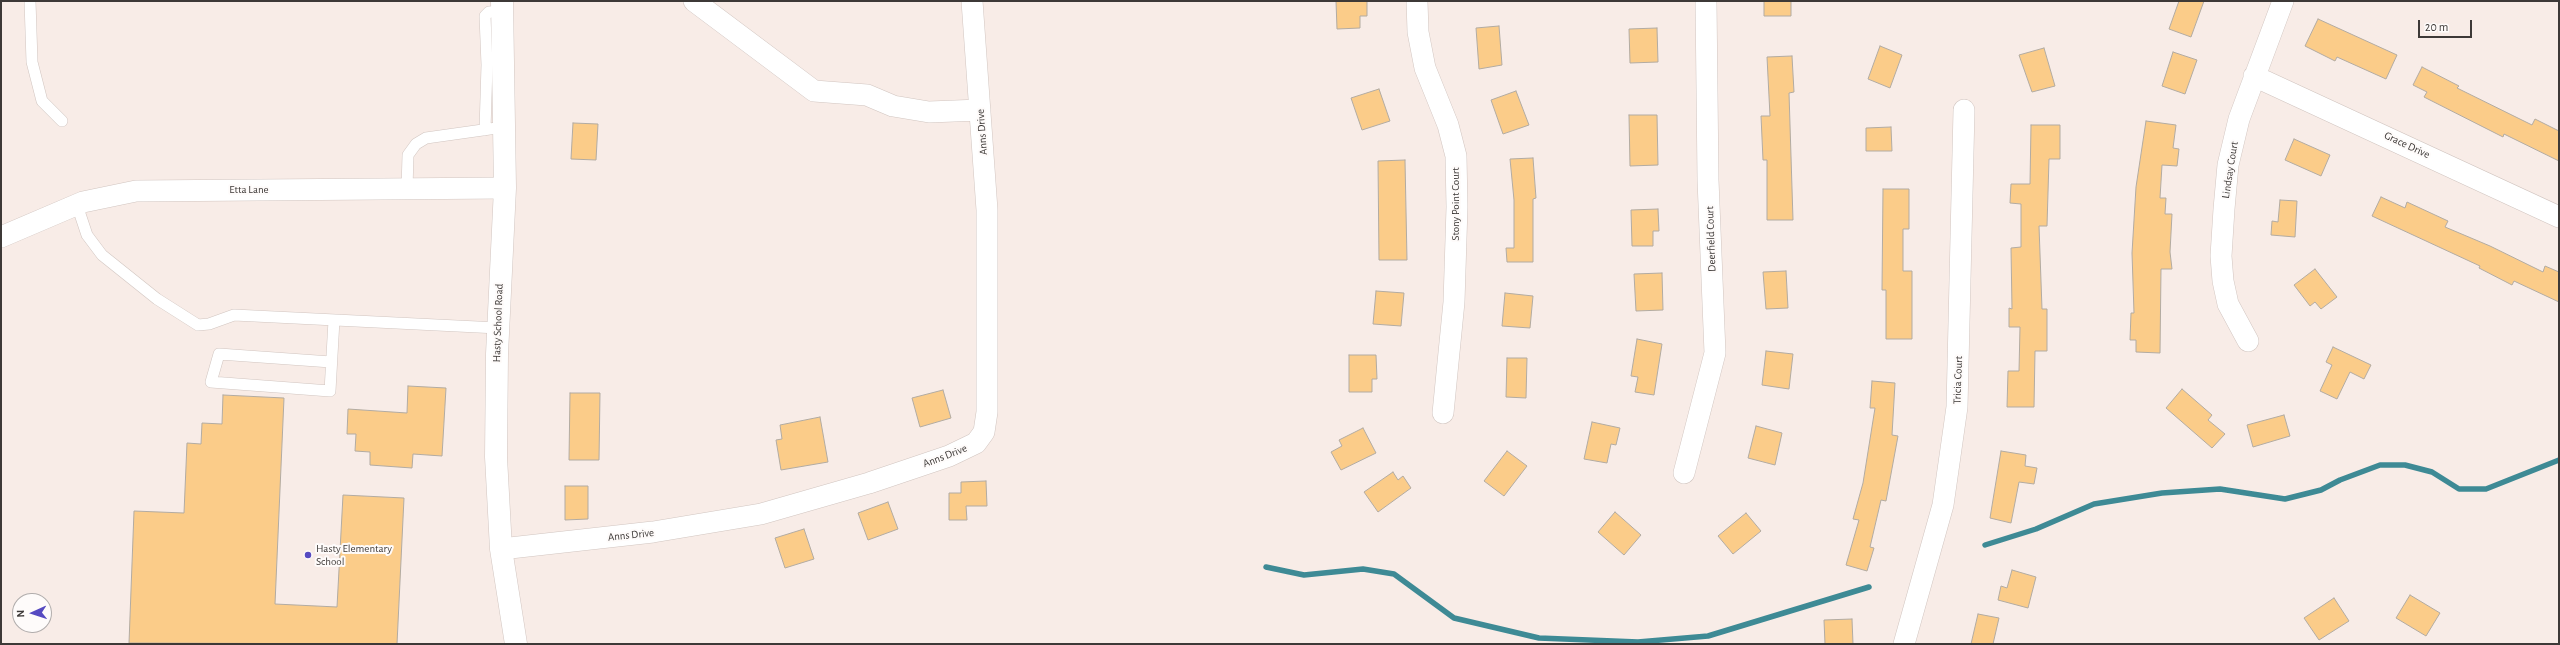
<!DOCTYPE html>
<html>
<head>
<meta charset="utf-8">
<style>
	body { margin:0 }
	#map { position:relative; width:2560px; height:645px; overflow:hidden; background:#f8ece7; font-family:"Alegreya Sans",sans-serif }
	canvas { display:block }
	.frame { position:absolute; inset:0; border:2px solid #3d3937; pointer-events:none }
	.north { position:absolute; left:12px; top:593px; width:40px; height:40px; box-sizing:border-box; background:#fefbfa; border:1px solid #b1adac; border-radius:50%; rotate:267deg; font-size:11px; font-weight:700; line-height:16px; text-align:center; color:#3d3937 }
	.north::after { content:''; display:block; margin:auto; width:14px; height:18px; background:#564ac1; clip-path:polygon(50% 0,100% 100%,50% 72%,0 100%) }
	.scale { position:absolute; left:2418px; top:20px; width:54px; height:18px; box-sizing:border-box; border:2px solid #3d3937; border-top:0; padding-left:5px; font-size:12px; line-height:14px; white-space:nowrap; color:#3d3937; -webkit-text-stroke:3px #fefbfa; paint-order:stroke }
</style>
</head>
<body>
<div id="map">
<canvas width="2560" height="645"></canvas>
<div class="frame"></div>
<div class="north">N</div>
<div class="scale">20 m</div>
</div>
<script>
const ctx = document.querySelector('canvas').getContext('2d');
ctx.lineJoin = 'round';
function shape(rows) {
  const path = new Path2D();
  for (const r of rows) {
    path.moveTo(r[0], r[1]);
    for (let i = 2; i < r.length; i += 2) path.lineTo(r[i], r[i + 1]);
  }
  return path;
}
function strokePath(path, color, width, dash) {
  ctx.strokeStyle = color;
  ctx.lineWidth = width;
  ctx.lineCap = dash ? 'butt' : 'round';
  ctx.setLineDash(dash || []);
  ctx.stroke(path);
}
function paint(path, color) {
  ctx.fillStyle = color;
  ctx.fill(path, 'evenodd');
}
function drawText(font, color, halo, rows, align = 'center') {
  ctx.font = font + ' "Alegreya Sans",sans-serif';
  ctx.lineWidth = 4;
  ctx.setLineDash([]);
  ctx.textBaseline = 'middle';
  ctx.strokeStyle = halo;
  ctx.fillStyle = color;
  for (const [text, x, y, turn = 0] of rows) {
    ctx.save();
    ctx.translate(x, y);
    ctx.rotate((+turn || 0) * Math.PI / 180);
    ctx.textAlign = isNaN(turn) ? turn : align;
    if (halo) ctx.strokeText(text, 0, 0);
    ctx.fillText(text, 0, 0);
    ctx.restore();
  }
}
const stream = shape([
	[1985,545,2036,529,2094,504,2162,493,2220,489,2285,499,2321,490,2340,480,2380,465,2405,465,2432,472,2459,489,2486,489,2559,460],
	[1266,567,1304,575,1363,569,1394,574,1454,618,1539,638,1638,642,1708,636,1869,587]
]);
const building = shape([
	[1336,1,1367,1,1367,16,1360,16,1360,28,1337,29,1336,1],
	[1764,1,1791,1,1791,16,1764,16,1764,1],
	[2179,1,2204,1,2191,37,2169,29,2179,1],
	[2318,19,2397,55,2386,79,2337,57,2335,61,2305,46,2318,19],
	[1499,26,1502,65,1479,69,1476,28,1499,26],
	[1657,28,1658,62,1630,63,1629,29,1657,28],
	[1880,46,1902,55,1890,88,1868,79,1880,46],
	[2044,48,2055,86,2032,92,2019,55,2044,48],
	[2173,52,2197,60,2185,94,2162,86,2173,52],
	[1792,56,1794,92,1789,93,1793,220,1767,220,1767,160,1763,160,1761,116,1770,116,1767,57,1792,56],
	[2422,67,2459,86,2457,88,2532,125,2535,119,2559,131,2559,161,2504,134,2503,137,2424,97,2427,92,2413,85,2422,67],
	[1379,89,1390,121,1362,130,1351,98,1379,89],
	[1516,91,1529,125,1503,134,1491,100,1516,91],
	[1629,115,1657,115,1658,165,1630,166,1629,115],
	[2146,121,2176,125,2173,148,2179,149,2177,166,2162,165,2160,198,2166,198,2165,214,2172,214,2170,252,2172,269,2161,269,2160,353,2136,352,2136,340,2130,340,2131,313,2134,313,2132,253,2136,187,2146,121],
	[573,123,598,124,596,160,571,159,573,123],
	[2031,125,2060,125,2060,159,2049,159,2047,226,2039,226,2042,309,2047,309,2047,351,2035,351,2034,407,2007,407,2008,371,2019,371,2020,327,2009,327,2009,308,2012,309,2011,248,2021,247,2021,204,2010,203,2011,184,2030,184,2031,125],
	[1891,127,1892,151,1866,151,1866,128,1891,127],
	[2294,139,2330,155,2321,176,2285,160,2294,139],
	[1533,158,1536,198,1533,199,1533,262,1507,262,1506,248,1514,248,1514,200,1510,159,1533,158],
	[1405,160,1407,260,1379,260,1378,161,1405,160],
	[1883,189,1909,189,1909,229,1903,229,1903,271,1912,271,1912,339,1886,339,1886,290,1882,290,1883,189],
	[2381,197,2405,208,2407,202,2448,221,2445,227,2490,246,2543,272,2545,266,2559,272,2559,302,2514,281,2512,285,2479,268,2480,266,2372,216,2381,197],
	[2280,200,2297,201,2295,237,2271,235,2272,221,2278,222,2280,200],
	[1658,209,1659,231,1653,231,1653,246,1632,246,1631,210,1658,209],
	[2315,269,2337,297,2321,309,2315,302,2310,306,2294,285,2315,269],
	[1786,271,1788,308,1766,309,1763,272,1786,271],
	[1662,273,1663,310,1636,311,1634,274,1662,273],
	[1376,291,1404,293,1401,326,1373,324,1376,291],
	[1505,293,1533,296,1530,328,1502,326,1505,293],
	[1637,339,1662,344,1654,395,1635,392,1638,377,1631,376,1637,339],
	[2333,347,2371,365,2364,379,2350,372,2337,399,2320,391,2332,365,2326,362,2333,347],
	[1766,351,1793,354,1789,389,1762,385,1766,351],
	[1349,355,1376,355,1377,379,1372,379,1372,392,1349,392,1349,355],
	[1507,358,1527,358,1526,398,1506,397,1507,358],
	[1872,381,1895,383,1892,435,1898,436,1886,501,1881,500,1870,547,1874,548,1867,571,1846,565,1859,520,1853,519,1863,483,1875,408,1870,408,1872,381],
	[408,386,446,388,442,456,413,454,412,468,370,465,370,452,355,451,356,434,347,434,348,409,407,413,408,386],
	[2182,389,2212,415,2208,420,2225,434,2212,448,2166,408,2182,389],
	[943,390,951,418,920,427,912,398,943,390],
	[570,393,600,393,599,460,569,460,570,393],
	[223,395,284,398,275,604,337,607,343,495,404,498,397,644,129,643,134,511,184,513,187,443,201,444,202,423,222,424,223,395],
	[2284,415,2290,436,2253,447,2247,425,2284,415],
	[820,417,828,462,781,470,776,440,782,439,780,425,820,417],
	[1592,422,1620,428,1616,445,1611,444,1607,463,1584,459,1592,422],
	[1756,426,1782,433,1775,465,1748,458,1756,426],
	[1363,428,1376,453,1341,470,1331,452,1342,446,1339,440,1363,428],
	[1507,451,1527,466,1504,496,1484,481,1507,451],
	[2001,451,2026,455,2025,466,2037,468,2034,484,2019,482,2011,523,1990,518,2001,451],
	[1393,472,1398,480,1403,476,1411,488,1378,512,1364,492,1393,472],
	[986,481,987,506,966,506,967,520,949,520,949,493,961,493,961,482,986,481],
	[565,486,588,486,588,519,565,520,565,486],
	[888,502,898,529,868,540,858,513,888,502],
	[1615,512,1641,535,1624,555,1598,532,1615,512],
	[1746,513,1761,531,1733,554,1718,536,1746,513],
	[804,529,814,559,785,568,775,538,804,529],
	[2012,570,2036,577,2028,608,1998,600,2001,586,2007,588,2012,570],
	[2410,595,2440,613,2426,636,2396,618,2410,595],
	[2334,598,2349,621,2319,640,2304,618,2334,598],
	[1978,614,1999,618,1993,644,1971,644,1978,614],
	[1852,619,1853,644,1825,644,1824,620,1852,619]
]);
const lane = shape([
	[30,1,32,62,42,101,62,121],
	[485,130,487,65,485,16,489,12,503,11],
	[407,189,408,155,416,144,426,138,504,127],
	[77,205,87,235,102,255,157,299,198,325,209,324,234,315,498,328],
	[331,362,219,354,211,382,330,391,334,320]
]);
const street = shape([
	[694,1,814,91,867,95,893,106,929,112,980,110],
	[1417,1,1418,32,1425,68,1448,125,1456,156,1457,207,1454,302,1443,413],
	[2254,76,2559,217],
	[1,237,83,202,136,191,505,188],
	[2248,341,2228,304,2223,281,2221,256,2224,209,2228,165,2239,119,2283,1],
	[1684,473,1715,353,1708,180,1706,1],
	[501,549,653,532,761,514,869,483,949,456,976,443,984,432,987,412,987,210,972,1],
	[1904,644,1943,505,1957,407,1964,110]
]);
const secondary = shape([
	[502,1,505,188,497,354,496,457,501,549,516,644]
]);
const markers = [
	[308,555,4,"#564ac1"]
];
const streetNames = [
	["Anns Drive",982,132,-94],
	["Grace Drive",2407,145,25],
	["Lindsay Court",2230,170,-81],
	["Etta Lane",249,190],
	["Stony Point Court",1456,204,-90],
	["Deerfield Court",1711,239,-92],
	["Hasty School Road",498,323,-88],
	["Tricia Court",1958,380,-88],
	["Anns Drive",945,456,-21],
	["Anns Drive",631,535,-6]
];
const poiNames = [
	["Hasty Elementary",316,549],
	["School",316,562]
];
strokePath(stream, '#3e8a95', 5.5);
paint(building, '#fbcc89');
strokePath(building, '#b2aba2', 1);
strokePath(lane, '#d1c5c0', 12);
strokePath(street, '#d1c5c0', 22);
strokePath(secondary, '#d1c5c0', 23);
strokePath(lane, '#fff', 11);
strokePath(street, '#fff', 21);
strokePath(secondary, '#fff', 22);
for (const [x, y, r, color] of markers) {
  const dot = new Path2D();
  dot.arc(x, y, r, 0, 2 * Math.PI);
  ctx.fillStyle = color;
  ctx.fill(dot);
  strokePath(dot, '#fefbfa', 1.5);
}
drawText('11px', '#3d3937', '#fefbfa', streetNames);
drawText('11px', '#3d3937', '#fefbfa', poiNames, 'left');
</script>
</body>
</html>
